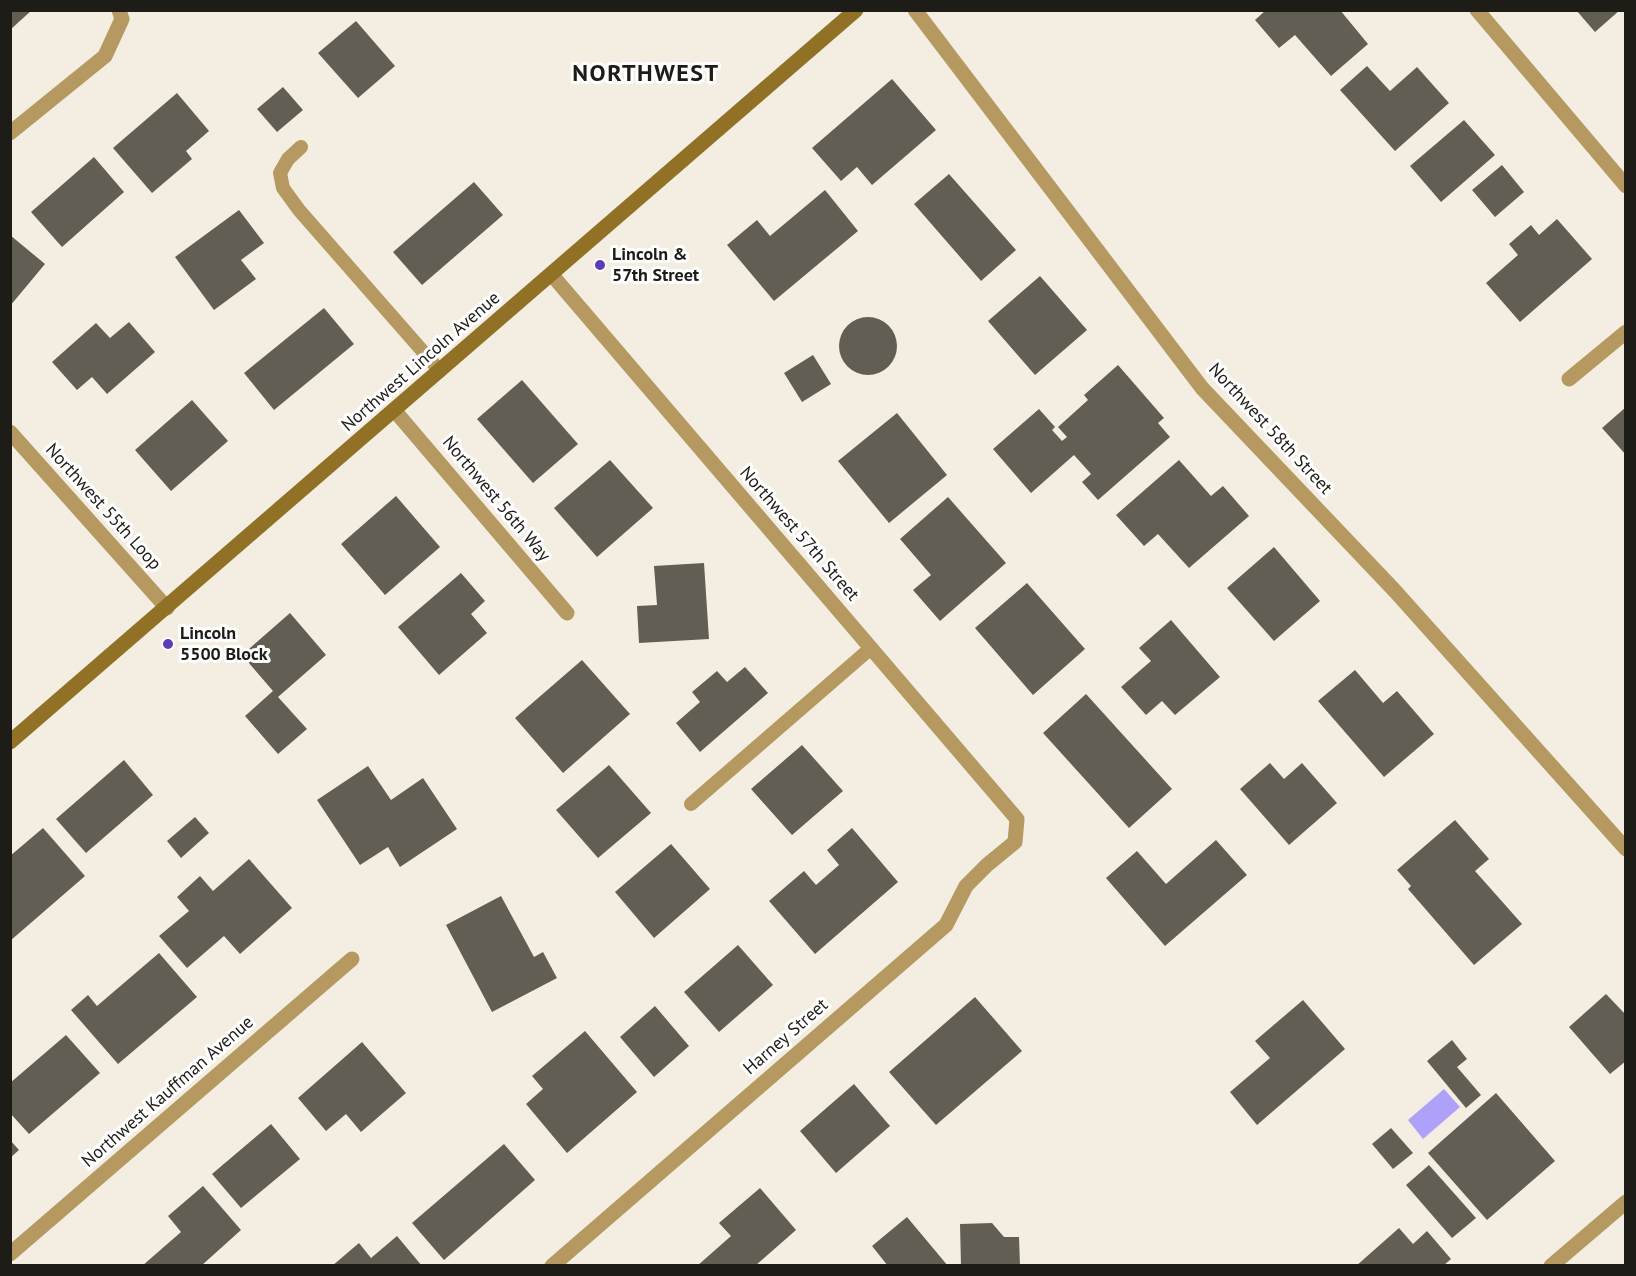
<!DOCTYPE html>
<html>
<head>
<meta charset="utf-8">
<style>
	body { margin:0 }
	#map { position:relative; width:1636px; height:1276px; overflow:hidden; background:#f4eee2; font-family:"PT Sans",sans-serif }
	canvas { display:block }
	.frame { position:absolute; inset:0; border:12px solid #1e1c17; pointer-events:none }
</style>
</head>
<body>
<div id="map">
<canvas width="1636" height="1276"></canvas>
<div class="frame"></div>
</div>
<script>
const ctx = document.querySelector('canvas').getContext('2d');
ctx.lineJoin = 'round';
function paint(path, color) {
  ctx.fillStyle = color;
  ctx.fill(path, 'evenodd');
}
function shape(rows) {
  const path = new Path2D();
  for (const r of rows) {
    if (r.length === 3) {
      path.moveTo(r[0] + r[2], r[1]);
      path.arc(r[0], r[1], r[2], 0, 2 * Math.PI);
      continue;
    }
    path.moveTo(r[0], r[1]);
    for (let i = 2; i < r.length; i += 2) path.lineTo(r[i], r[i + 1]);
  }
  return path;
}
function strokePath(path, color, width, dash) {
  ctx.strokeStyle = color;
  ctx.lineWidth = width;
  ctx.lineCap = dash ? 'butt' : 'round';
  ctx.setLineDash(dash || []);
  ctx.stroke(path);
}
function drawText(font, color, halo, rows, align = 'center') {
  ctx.font = font + ' "PT Sans",sans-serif';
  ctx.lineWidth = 6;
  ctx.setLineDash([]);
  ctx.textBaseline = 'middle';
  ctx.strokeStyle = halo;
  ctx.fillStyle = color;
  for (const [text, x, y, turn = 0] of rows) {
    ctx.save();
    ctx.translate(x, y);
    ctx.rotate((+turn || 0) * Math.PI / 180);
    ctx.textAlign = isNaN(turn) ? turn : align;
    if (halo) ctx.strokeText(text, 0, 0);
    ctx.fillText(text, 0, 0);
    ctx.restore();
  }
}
const water = shape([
	[1444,1089,1460,1107,1423,1139,1408,1120]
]);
const building = shape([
	[10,10,32,10,10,30],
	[1266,10,1340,10,1368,44,1331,76,1295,35,1279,48,1255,20],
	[1576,10,1620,10,1595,32],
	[356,21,395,66,358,98,318,53],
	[1367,66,1390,91,1417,67,1449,103,1395,151,1340,90],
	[892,79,936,130,872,185,857,167,841,181,812,148],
	[283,87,303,110,277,132,257,109],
	[177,93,209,131,186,151,192,159,152,193,113,148],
	[1464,120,1495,155,1441,202,1410,166],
	[94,157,124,192,62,247,31,212],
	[1502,165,1524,192,1495,217,1472,190],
	[949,174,1016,250,981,281,914,204],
	[474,182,503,215,422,285,393,252],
	[825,190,858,231,774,301,727,245,757,220,770,236],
	[239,210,264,243,241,260,256,279,214,310,175,257],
	[1557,219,1592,259,1520,322,1486,283,1518,255,1509,244,1531,225,1539,235],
	[10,235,45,264,10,306],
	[1040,276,1087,330,1035,375,988,321],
	[324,308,354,344,274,410,244,373],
	[868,346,29],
	[129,322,155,352,107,394,92,377,77,390,52,362,96,323,110,338],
	[813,355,831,384,802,402,784,373],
	[1118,365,1164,418,1158,423,1170,437,1098,500,1082,482,1091,474,1074,455,1031,493,993,449,1039,409,1055,427,1052,430,1062,441,1067,437,1058,427,1088,400,1084,395],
	[522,380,578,444,533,483,477,419],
	[192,400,228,441,171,491,135,450],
	[1626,407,1626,455,1602,428],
	[897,413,947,475,889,523,838,461],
	[610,460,653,508,597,557,554,508],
	[1179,460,1211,496,1223,486,1249,516,1189,568,1158,534,1144,546,1116,515],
	[396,496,440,547,385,595,341,544],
	[948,497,1006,563,940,621,913,590,931,575,900,539],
	[1274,547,1320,601,1274,641,1227,588],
	[704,563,709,639,639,643,637,606,657,605,654,566],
	[461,573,485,601,471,614,487,633,439,675,398,627],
	[1027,583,1085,649,1033,695,975,628],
	[290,613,326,655,278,697,307,729,278,754,245,716,273,691,242,655],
	[1171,620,1220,677,1175,715,1162,701,1146,715,1121,687,1151,661,1139,648],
	[582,660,630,714,563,773,515,718],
	[745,667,768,693,700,752,676,723,700,702,692,692,717,671,727,682],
	[1355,670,1383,703,1397,691,1434,734,1384,777,1318,701],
	[1086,694,1172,789,1129,828,1043,733],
	[802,745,843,791,792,835,751,789],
	[124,760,153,795,86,853,56,819],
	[1270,763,1284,779,1302,763,1337,803,1289,845,1240,789],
	[609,765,651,813,598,858,556,810],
	[368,766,391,800,423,778,457,829,400,867,388,847,360,865,317,800],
	[195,817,209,833,181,858,167,841],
	[1455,820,1489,859,1475,871,1522,924,1474,965,1408,889,1411,886,1397,870],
	[43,828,85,876,10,941,10,856],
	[852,828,898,882,815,954,769,901,804,871,816,885,839,865,827,850],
	[1216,840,1247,875,1165,946,1106,878,1137,851,1166,884],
	[671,844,710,889,654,938,615,892],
	[249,859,292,908,240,954,224,936,187,968,159,936,189,911,177,897,200,876,213,891],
	[501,896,534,957,543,952,557,978,492,1012,446,925],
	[738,945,773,985,719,1032,684,992],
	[159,953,197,997,118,1064,71,1010,88,995,97,1006],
	[1606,994,1626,1015,1626,1061,1610,1074,1569,1027],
	[975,997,1022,1051,936,1125,889,1072],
	[1303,1000,1345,1049,1257,1125,1230,1092,1270,1058,1255,1041],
	[655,1006,689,1046,654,1077,620,1037],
	[585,1031,637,1092,567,1153,526,1104,543,1089,532,1076],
	[66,1035,100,1073,29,1134,10,1113,10,1083],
	[1452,1040,1467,1059,1457,1067,1481,1095,1466,1108,1427,1061],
	[362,1042,406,1093,361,1132,346,1114,326,1131,298,1098],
	[854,1084,890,1126,836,1173,800,1131],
	[1496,1093,1555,1161,1487,1220,1428,1153],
	[271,1124,300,1159,241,1208,212,1174],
	[1391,1128,1413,1153,1393,1169,1372,1144],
	[10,1140,19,1150,10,1158],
	[504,1144,535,1180,444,1260,412,1223],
	[1429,1165,1476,1218,1452,1238,1406,1185],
	[203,1186,241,1230,201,1266,142,1266,181,1232,168,1216],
	[760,1188,796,1230,755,1266,697,1266,731,1236,719,1223],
	[907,1217,948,1266,888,1266,872,1246],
	[992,1223,1004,1237,1019,1237,1020,1266,961,1266,960,1224],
	[1399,1228,1413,1244,1427,1231,1451,1259,1443,1266,1356,1266],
	[397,1236,422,1266,332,1266,359,1243,371,1258]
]);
const lane = shape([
	[301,147,288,159,280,173,283,188,299,210,440,371],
	[691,804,871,648]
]);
const street = shape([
	[915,10,1202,388,1395,591,1626,849],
	[1477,10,1626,186],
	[10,133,105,56,122,19,119,10],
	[1569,379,1626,332],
	[395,411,567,613],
	[10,432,167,608],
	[10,1254,352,959],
	[552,1266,946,925,966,886,987,865,1015,842,1017,819,552,275],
	[1551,1266,1626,1202]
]);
const secondary = shape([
	[10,742,856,10]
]);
const markers = [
	[600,265,6,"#5d3db5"],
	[168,644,6,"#5d3db5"]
];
const poiNames = [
	["Lincoln &",612,255],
	["57th Street",612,276],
	["Lincoln",180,634],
	["5500 Block",180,655]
];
const streetNames = [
	["Northwest Lincoln Avenue",421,362,-41],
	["Northwest 58th Street",1270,429,47],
	["Northwest 56th Way",496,499,50],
	["Northwest 55th Loop",103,507,48],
	["Northwest 57th Street",799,534,49],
	["Harney Street",786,1037,-41],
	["Northwest Kauffman Avenue",168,1092,-41]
];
const districtNames = [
	["NORTHWEST",646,74]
];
paint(water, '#afa1f9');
paint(building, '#635e53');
strokePath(lane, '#b59960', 14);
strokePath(street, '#b59960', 15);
strokePath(secondary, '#917125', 15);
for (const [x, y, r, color] of markers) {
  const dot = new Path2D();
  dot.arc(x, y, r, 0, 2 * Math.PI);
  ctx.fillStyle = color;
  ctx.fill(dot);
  strokePath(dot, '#fff', 2);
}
drawText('bold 18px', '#1e1c17', '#fff', poiNames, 'left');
drawText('18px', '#1e1c17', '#fff', streetNames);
ctx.letterSpacing = '1.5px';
drawText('bold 24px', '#1e1c17', '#fff', districtNames);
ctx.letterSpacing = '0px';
</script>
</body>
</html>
